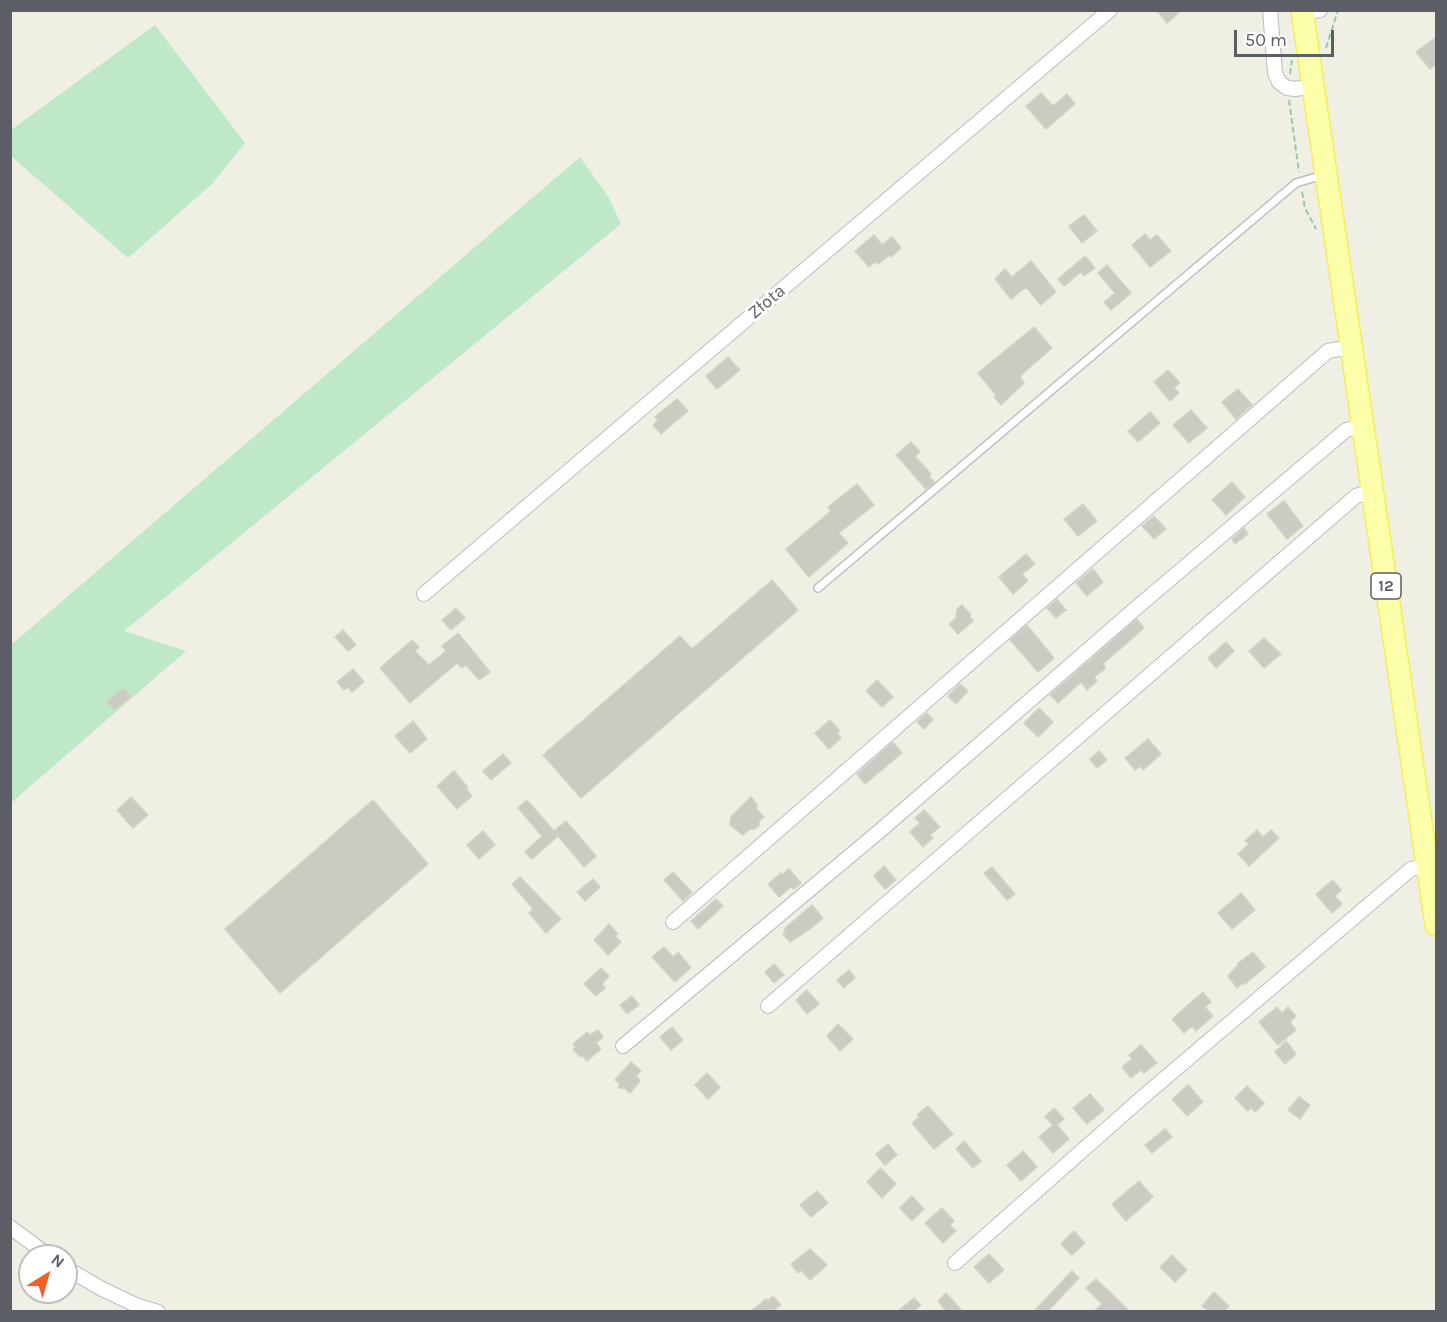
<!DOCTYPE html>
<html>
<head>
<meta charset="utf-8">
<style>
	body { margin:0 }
	#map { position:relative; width:1447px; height:1322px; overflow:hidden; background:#efefe4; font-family:Karla,sans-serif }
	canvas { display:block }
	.frame { position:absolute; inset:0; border:12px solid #5c5e66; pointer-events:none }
	.north { position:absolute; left:18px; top:1244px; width:60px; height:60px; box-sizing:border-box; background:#fff; border:2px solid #bebfc2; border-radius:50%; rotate:37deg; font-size:16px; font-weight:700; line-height:24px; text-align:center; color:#5c5e66 }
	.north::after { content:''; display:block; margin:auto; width:21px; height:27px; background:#f26027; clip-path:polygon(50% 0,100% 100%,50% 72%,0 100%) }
	.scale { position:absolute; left:1234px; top:30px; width:100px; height:27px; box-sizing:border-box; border:3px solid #5c5e66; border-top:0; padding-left:8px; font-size:18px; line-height:21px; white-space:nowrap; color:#5c5e66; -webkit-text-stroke:4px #fff; paint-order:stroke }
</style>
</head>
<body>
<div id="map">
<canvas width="1447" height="1322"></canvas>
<div class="frame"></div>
<div class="north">N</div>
<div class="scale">50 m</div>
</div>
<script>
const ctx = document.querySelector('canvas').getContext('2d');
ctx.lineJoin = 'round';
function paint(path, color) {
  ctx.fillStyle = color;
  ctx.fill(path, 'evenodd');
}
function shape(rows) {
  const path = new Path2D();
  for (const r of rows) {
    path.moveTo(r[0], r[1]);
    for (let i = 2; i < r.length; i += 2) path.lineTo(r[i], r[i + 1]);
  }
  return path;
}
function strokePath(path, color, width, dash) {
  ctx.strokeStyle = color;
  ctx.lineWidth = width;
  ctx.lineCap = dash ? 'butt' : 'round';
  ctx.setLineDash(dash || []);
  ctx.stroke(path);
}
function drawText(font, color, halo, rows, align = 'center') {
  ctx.font = font + ' Karla,sans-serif';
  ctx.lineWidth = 6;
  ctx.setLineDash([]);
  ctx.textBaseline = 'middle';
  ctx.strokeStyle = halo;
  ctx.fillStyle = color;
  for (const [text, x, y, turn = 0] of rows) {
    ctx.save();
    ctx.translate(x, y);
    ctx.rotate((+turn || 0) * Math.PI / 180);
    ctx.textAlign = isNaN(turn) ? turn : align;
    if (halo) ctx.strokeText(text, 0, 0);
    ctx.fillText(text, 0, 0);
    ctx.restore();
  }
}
const green = shape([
	[155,25,245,143,212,184,128,258,11,156,11,130],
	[580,157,609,198,621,224,124,631,186,651,11,803,11,645]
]);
const building = shape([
	[1157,10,1182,10,1167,23,1157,10],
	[1437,36,1437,64,1430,69,1416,52,1437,36],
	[1041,93,1053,106,1067,94,1075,104,1046,129,1026,106,1041,93],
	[1084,215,1097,231,1082,243,1069,226,1084,215],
	[1145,234,1150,240,1157,235,1171,251,1150,267,1132,245,1145,234],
	[874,235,882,245,892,237,901,248,891,257,889,255,878,264,876,261,869,267,855,251,874,235],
	[1085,256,1095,268,1084,276,1081,272,1064,286,1058,279,1085,256],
	[1031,261,1056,292,1041,305,1026,287,1011,299,995,279,1005,269,1012,277,1031,261],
	[1107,265,1131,293,1111,310,1104,302,1115,293,1098,273,1107,265],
	[1034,327,1052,348,1020,376,1024,383,1001,405,994,397,996,395,978,373,1034,327],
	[728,357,740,370,717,389,706,376,728,357],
	[1168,370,1180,383,1174,388,1179,393,1170,401,1154,382,1168,370],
	[1238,389,1252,405,1236,419,1222,402,1238,389],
	[677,399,688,411,661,434,653,425,658,420,655,417,677,399],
	[1191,410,1207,428,1189,443,1173,425,1191,410],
	[1150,412,1160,423,1138,442,1128,431,1150,412],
	[911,442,920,452,915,456,931,474,929,476,934,482,926,489,896,455,911,442],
	[1232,482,1245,497,1226,515,1212,500,1232,482],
	[857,484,874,505,839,533,848,543,809,577,786,549,831,511,828,507,857,484],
	[1284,501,1303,526,1287,539,1267,514,1284,501],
	[1083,504,1097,521,1078,536,1064,519,1083,504],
	[1154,516,1166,529,1154,539,1142,526,1154,516],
	[1244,528,1248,534,1235,544,1232,539,1244,528],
	[1026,554,1035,564,1022,574,1028,581,1013,594,999,577,1026,554],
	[1093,569,1103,582,1087,596,1076,583,1093,569],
	[772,580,798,610,581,798,543,755,680,636,692,649,772,580],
	[1057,599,1066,610,1056,618,1047,608,1057,599],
	[962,605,971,615,969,616,973,621,958,634,949,624,956,618,957,609,962,605],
	[456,608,465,618,451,630,442,620,456,608],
	[1137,619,1144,628,1104,663,1105,669,1094,677,1097,681,1087,690,1081,682,1058,703,1050,695,1137,619],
	[1027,625,1054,658,1038,672,1010,640,1027,625],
	[343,630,356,645,348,651,335,637,343,630],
	[458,633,490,672,479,680,466,665,462,668,457,663,410,703,380,668,412,640,419,647,415,651,429,665,446,651,442,646,458,633],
	[1264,638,1281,654,1264,668,1249,651,1264,638],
	[1226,642,1234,651,1216,668,1208,658,1226,642],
	[353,669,364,682,352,692,348,687,344,690,337,682,353,669],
	[877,680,893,697,882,707,866,691,877,680],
	[960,684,968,691,956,704,948,696,960,684],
	[123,688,131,696,115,710,107,702,123,688],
	[1039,708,1053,722,1038,737,1024,723,1039,708],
	[927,713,933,720,924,729,917,722,927,713],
	[830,720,840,731,837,733,841,738,829,749,815,733,830,720],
	[413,721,427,739,410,753,395,736,413,721],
	[1148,739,1161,754,1143,770,1140,766,1135,770,1125,758,1148,739],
	[893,742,902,753,865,784,857,774,893,742],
	[1099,751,1107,760,1097,768,1090,759,1099,751],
	[503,754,511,763,491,780,483,771,503,754],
	[454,771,468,788,466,789,472,796,457,809,437,786,454,771],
	[131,797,148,815,133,828,117,810,131,797],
	[751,797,758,806,756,808,764,817,759,821,759,826,755,829,750,829,743,835,730,825,731,817,751,797],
	[373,800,428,864,280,993,225,929,373,800],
	[527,800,554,831,566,821,596,856,584,867,558,836,532,859,525,852,542,836,518,808,527,800],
	[924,810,940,827,930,835,933,838,923,847,910,832,920,823,915,818,924,810],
	[1257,830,1263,837,1271,830,1279,838,1249,866,1238,854,1249,844,1245,841,1257,830],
	[483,831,495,845,479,859,467,845,483,831],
	[884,866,896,880,885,889,874,876,884,866],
	[992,867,1015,894,1007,900,984,873,992,867],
	[789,869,801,883,794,889,791,887,779,897,768,884,781,873,782,875,789,869],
	[673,872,692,892,683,901,664,880,673,872],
	[520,877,561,919,546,933,529,913,533,909,512,884,520,877],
	[593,879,600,887,585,901,577,892,593,879],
	[1333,880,1341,890,1335,896,1342,904,1332,913,1316,894,1333,880],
	[1241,893,1255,910,1232,929,1218,913,1241,893],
	[716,899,723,906,698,929,691,921,716,899],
	[812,905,823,918,810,929,790,942,783,934,786,931,784,929,812,905],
	[609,924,618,934,615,936,621,942,608,955,594,940,609,924],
	[664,947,673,957,678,952,691,968,675,982,652,957,664,947],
	[1253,952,1265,967,1245,984,1243,983,1237,988,1228,976,1238,965,1237,964,1253,952],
	[774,964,784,975,774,983,765,972,774,964],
	[601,968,609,976,602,984,605,988,596,996,584,984,601,968],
	[849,970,855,978,844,988,837,980,849,970],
	[807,990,819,1004,807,1014,796,1000,807,990],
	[1203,992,1211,1002,1205,1007,1213,1016,1196,1031,1192,1026,1184,1033,1172,1019,1203,992],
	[632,996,639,1005,627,1014,620,1005,632,996],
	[1277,1007,1282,1013,1288,1007,1296,1016,1290,1022,1296,1030,1278,1045,1259,1022,1277,1007],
	[838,1024,853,1039,840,1051,827,1036,838,1024],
	[672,1027,683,1040,671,1050,660,1037,672,1027],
	[598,1030,603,1037,596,1043,601,1049,587,1061,582,1055,580,1057,573,1049,576,1047,573,1044,587,1032,590,1035,598,1030],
	[1286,1041,1296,1054,1285,1064,1275,1052,1286,1041],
	[1141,1045,1157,1063,1144,1073,1141,1070,1131,1078,1122,1067,1132,1059,1129,1055,1141,1045],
	[631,1062,641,1071,636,1076,640,1081,630,1093,624,1088,619,1088,619,1083,615,1080,631,1062],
	[707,1073,720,1087,708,1099,695,1085,707,1073],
	[1188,1085,1203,1102,1187,1116,1172,1099,1188,1085],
	[1247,1086,1264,1103,1255,1112,1251,1108,1248,1111,1235,1098,1247,1086],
	[1090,1094,1104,1110,1087,1124,1073,1108,1090,1094],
	[1299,1097,1310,1105,1300,1119,1288,1110,1299,1097],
	[928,1106,953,1134,934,1149,912,1123,919,1117,917,1115,928,1106],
	[1054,1108,1064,1119,1057,1125,1069,1139,1053,1153,1039,1137,1053,1125,1045,1117,1054,1108],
	[1165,1129,1172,1137,1152,1153,1145,1145,1165,1129],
	[964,1141,981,1161,973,1168,956,1149,964,1141],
	[888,1144,897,1155,885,1165,876,1154,888,1144],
	[1023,1151,1037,1167,1021,1181,1007,1165,1023,1151],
	[881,1168,896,1184,882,1198,867,1182,881,1168],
	[1139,1181,1153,1197,1126,1221,1112,1204,1139,1181],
	[817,1191,828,1203,811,1217,800,1205,817,1191],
	[912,1196,924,1209,912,1221,900,1208,912,1196],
	[942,1208,954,1221,950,1225,956,1231,943,1243,925,1223,942,1208],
	[1074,1231,1085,1243,1072,1255,1061,1244,1074,1231],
	[810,1249,827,1265,810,1280,801,1270,798,1273,791,1264,810,1249],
	[989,1254,1004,1270,989,1283,974,1267,989,1254],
	[1172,1255,1187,1270,1175,1282,1160,1267,1172,1255],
	[1072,1271,1079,1278,1048,1311,1034,1311,1072,1271],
	[1096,1279,1119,1301,1129,1311,1094,1311,1102,1304,1086,1288,1096,1279],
	[1214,1292,1229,1306,1224,1311,1209,1311,1202,1306,1214,1292],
	[946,1293,962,1311,946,1311,938,1301,946,1293],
	[773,1296,781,1305,774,1310,775,1311,751,1311,766,1299,767,1301,773,1296],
	[914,1298,921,1305,914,1311,898,1311,914,1298]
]);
const path = shape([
	[1326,48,1338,10],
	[1290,74,1292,60],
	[1289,100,1299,172],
	[1302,192,1305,208,1316,229]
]);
const service = shape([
	[818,588,1296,183,1323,175]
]);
const minor = shape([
	[1270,10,1275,73,1279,82,1287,88,1295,89,1313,86],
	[1302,13,1320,10],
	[424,594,1110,10],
	[673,922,1328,351,1351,347],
	[768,1006,1356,496,1372,491],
	[623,1046,882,829,1135,609,1346,430,1363,426],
	[10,1227,49,1256],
	[955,1263,1144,1096,1411,869,1428,865],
	[66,1268,102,1289,138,1306,158,1312]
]);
const primary = shape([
	[1302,10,1436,925]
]);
const shields = [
	[1386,586,30]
];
const shieldNames = [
	["12",1386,586]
];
const streetNames = [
	["Złota",767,302,-40]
];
paint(green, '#bfe8c7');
paint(building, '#cccbc3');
strokePath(building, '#d4d2c2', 1.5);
strokePath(service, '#bcbdc4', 10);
strokePath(minor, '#bcbdc4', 16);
strokePath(primary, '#f9ec54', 24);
strokePath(path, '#97c7ae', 2, [6, 3]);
strokePath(service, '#fff', 7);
strokePath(minor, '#fff', 14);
strokePath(primary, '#fcffa9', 21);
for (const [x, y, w] of shields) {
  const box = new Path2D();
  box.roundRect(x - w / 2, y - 13, w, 26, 4.5);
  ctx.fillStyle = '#fff';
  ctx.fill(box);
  strokePath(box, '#5c5e66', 1.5);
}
drawText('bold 16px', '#5c5e66', null, shieldNames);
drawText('18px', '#5c5e66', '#fff', streetNames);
</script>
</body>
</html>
